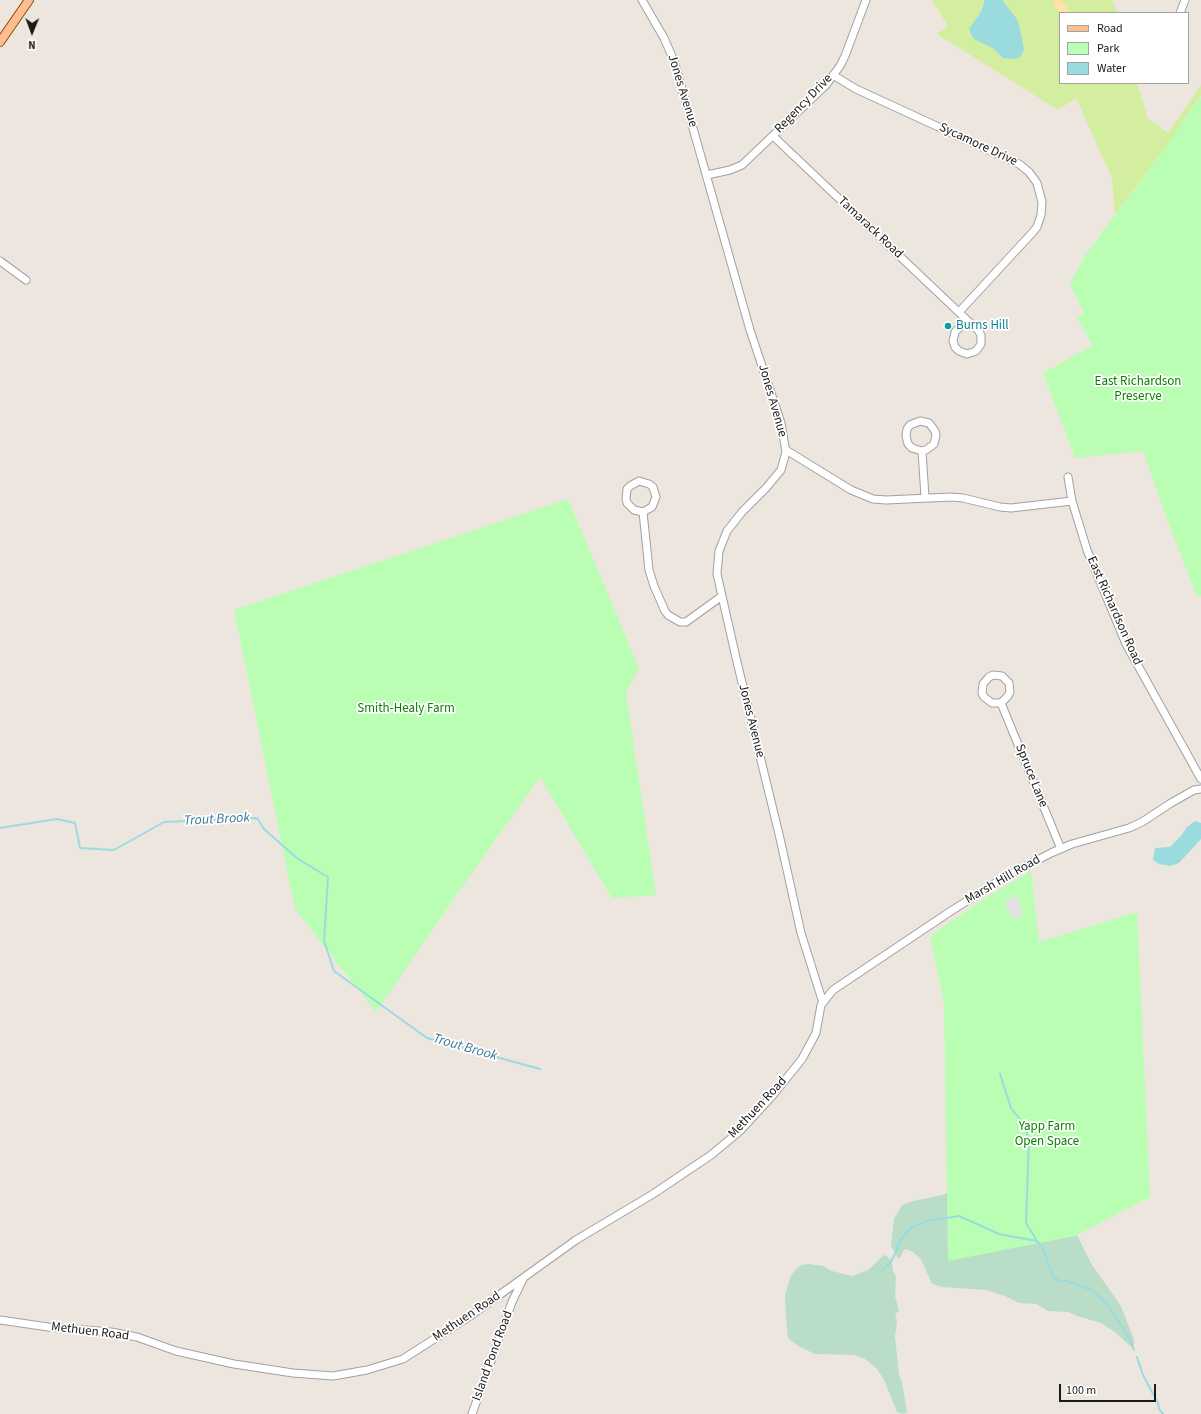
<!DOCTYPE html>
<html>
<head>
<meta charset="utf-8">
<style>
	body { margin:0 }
	#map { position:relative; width:1201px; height:1414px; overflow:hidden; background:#ede6de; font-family:"Source Sans 3",sans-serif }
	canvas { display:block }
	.legend { position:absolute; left:1059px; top:12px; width:130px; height:72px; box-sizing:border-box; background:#fff; border:1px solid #a3a3a3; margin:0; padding:5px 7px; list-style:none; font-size:12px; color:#1a1a1a }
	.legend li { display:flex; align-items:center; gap:8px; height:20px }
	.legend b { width:20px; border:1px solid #a3a3a3 }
	.north { position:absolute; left:12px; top:12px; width:40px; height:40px; -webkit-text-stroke:3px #fff; paint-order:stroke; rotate:181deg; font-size:11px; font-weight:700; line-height:16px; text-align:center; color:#1a1a1a }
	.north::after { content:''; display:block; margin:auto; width:14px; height:18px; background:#1a1a1a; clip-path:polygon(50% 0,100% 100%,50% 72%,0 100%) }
	.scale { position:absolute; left:1059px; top:1384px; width:97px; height:18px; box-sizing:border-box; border:2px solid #1a1a1a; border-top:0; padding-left:5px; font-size:12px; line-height:14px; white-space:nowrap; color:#1a1a1a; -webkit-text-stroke:3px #fff; paint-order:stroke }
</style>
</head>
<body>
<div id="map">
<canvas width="1201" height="1414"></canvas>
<ul class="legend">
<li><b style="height:5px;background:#ffbe92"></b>Road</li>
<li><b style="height:11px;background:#bafeb4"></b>Park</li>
<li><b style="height:11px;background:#9adbe0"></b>Water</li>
</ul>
<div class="north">N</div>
<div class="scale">100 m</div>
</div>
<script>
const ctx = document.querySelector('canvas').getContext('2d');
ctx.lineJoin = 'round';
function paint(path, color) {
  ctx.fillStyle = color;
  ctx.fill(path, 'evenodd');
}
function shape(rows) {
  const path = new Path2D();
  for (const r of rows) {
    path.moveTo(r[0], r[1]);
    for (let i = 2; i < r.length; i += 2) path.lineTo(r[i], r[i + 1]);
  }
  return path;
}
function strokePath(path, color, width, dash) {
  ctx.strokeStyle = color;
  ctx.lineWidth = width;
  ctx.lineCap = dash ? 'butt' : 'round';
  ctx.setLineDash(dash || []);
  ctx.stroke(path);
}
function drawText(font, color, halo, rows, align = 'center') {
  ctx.font = font + ' "Source Sans 3",sans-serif';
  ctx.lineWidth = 3.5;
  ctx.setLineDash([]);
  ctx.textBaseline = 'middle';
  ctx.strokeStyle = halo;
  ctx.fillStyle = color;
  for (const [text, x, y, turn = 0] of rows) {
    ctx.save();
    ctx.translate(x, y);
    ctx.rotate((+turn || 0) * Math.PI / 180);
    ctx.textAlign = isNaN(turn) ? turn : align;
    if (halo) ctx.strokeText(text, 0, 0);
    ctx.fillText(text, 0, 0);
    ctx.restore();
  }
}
const grass = shape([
	[932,0,1113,0,1117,13,1060,13,1060,83,1137,83,1148,119,1168,133,1201,85,1201,95,1170,141,1115,214,1112,178,1076,98,1058,110,937,34,948,26]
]);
const wetland = shape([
	[956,1190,1071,1223,1092,1265,1121,1306,1134,1340,1134,1346,1131,1347,1115,1332,1101,1323,1077,1316,1068,1312,1048,1311,1036,1304,1019,1303,1005,1296,987,1290,942,1287,932,1284,921,1259,913,1252,906,1249,903,1251,900,1258,898,1258,891,1246,894,1219,902,1205,913,1201,942,1195],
	[884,1255,887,1256,892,1262,893,1271,896,1277,895,1296,899,1311,895,1314,897,1322,895,1336,899,1375,902,1383,907,1412,903,1414,897,1412,884,1380,877,1369,865,1359,855,1355,815,1354,798,1346,788,1338,786,1318,785,1294,791,1276,796,1269,801,1265,809,1264,823,1266,832,1271,852,1276,868,1270]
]);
const sand = shape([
	[1054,0,1061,0,1071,13,1060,13,1053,4]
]);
const park = shape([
	[1201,96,1201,596,1197,597,1163,508,1143,451,1075,458,1043,373,1093,345,1077,318,1084,313,1070,284,1086,254,1170,141],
	[568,499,639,668,626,693,656,895,612,898,540,777,453,900,376,1012,295,909,234,610],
	[1031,871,1039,942,1137,912,1150,1197,1075,1236,948,1261,944,1002,930,936,981,901]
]);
const parking = shape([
	[1017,896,1023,915,1011,919,1005,900]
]);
const water = shape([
	[984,0,1002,0,1016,18,1019,24,1024,50,1020,57,1015,59,1003,58,993,48,975,40,971,34,969,29,981,12,984,3],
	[1195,821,1201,823,1201,839,1179,863,1170,866,1159,864,1153,860,1155,848,1170,847,1181,836,1187,827]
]);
const stream = shape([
	[0,828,57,819,75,823,80,848,114,850,164,822,257,818,264,829,298,859,328,877,324,941,334,971,427,1038,540,1069],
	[1000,1074,1011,1108,1023,1123,1029,1140,1026,1223,1037,1241,1043,1248,1053,1277,1060,1281,1067,1281,1091,1290,1108,1305,1130,1340,1134,1350],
	[882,1271,890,1263,896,1252,901,1239,911,1228,928,1221,959,1216,999,1234,1037,1241],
	[1137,1357,1143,1375,1158,1403,1159,1409,1163,1414]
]);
const minor = shape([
	[642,0,664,38,674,61,750,330,781,423,786,452,781,470,766,488,742,512,727,531,719,551,717,574,737,662,779,834,801,933,823,1003],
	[1180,13,1185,0],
	[833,75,856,89,1019,164,1029,172,1037,183,1042,202,1041,215,1037,227,1033,232,959,312],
	[773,136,967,320,978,330,981,335,981,344,976,351,967,354,959,351,955,347,953,341,955,332,967,320],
	[707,175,730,170,742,165,826,85,840,66,845,56,866,0],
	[0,261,26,280],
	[786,450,851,490,873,499,886,500,951,497,963,498,1000,507,1011,508,1072,501],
	[922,451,912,448,908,444,906,436,907,429,910,425,920,421,929,423,935,431,936,435,934,444,926,450,922,451,925,497],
	[1068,477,1072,501,1087,550,1126,644,1201,779],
	[643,512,652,507,656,497,653,487,649,484,639,481,630,486,627,489,626,499,627,503,634,510,643,512,649,570,654,586,665,611,668,615,680,622,686,622,722,596],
	[1001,703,1008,696,1010,692,1009,683,1002,676,993,675,989,677,983,684,982,693,984,697,992,703,1001,703,1061,849],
	[0,1320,48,1327,111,1332,137,1337,176,1351,234,1364,293,1373,333,1376,367,1370,403,1359,470,1316,576,1240,653,1194,711,1155,741,1130,773,1095,802,1059,816,1033,821,1005,833,990,951,911,1005,877,1051,853,1072,844,1129,828,1142,822,1171,803,1194,790,1201,789],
	[472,1414,512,1302,523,1279]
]);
const major = shape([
	[0,42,29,0]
]);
const markers = [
	[948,326,4,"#0f9aa8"]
];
const streetNames = [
	["Jones Avenue",682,91,73],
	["Regency Drive",804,104,-46],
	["Sycamore Drive",978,145,25],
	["Tamarack Road",870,228,43],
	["Jones Avenue",772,401,74],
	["East Richardson Road",1114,611,66],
	["Jones Avenue",751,721,76],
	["Spruce Lane",1031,776,68],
	["Marsh Hill Road",1003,880,-30],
	["Methuen Road",758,1108,-47],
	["Methuen Road",467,1317,-34],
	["Methuen Road",90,1332,7],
	["Island Pond Road",493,1356,-70]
];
const cultureNames = [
	["Burns Hill",956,326]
];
const parkNames = [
	["East Richardson",1138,382],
	["Preserve",1138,397],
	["Smith-Healy Farm",406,709],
	["Yapp Farm",1047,1127],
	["Open Space",1047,1142]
];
const waterNames = [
	["Trout Brook",217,820,-3],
	["Trout Brook",465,1048,16]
];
paint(grass, '#d2ee9e');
paint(wetland, '#b9ddc7');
paint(sand, '#ffe1ab');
paint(park, '#bafeb4');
paint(parking, '#e2e2e2');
paint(water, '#9adbe0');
strokePath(stream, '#9adbe0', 2);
strokePath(minor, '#a1a1a1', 9);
strokePath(major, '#914a00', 10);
strokePath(minor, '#fff', 7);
strokePath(major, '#ffbe92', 8);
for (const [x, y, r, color] of markers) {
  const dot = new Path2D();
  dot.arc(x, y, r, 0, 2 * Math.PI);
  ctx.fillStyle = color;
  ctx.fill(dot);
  strokePath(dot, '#fff', 1.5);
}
drawText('13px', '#1a1a1a', '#fff', streetNames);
drawText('13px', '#0d838f', '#fff', cultureNames, 'left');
drawText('13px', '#0b8001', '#fff', parkNames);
drawText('italic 14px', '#387899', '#fff', waterNames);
</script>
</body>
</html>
